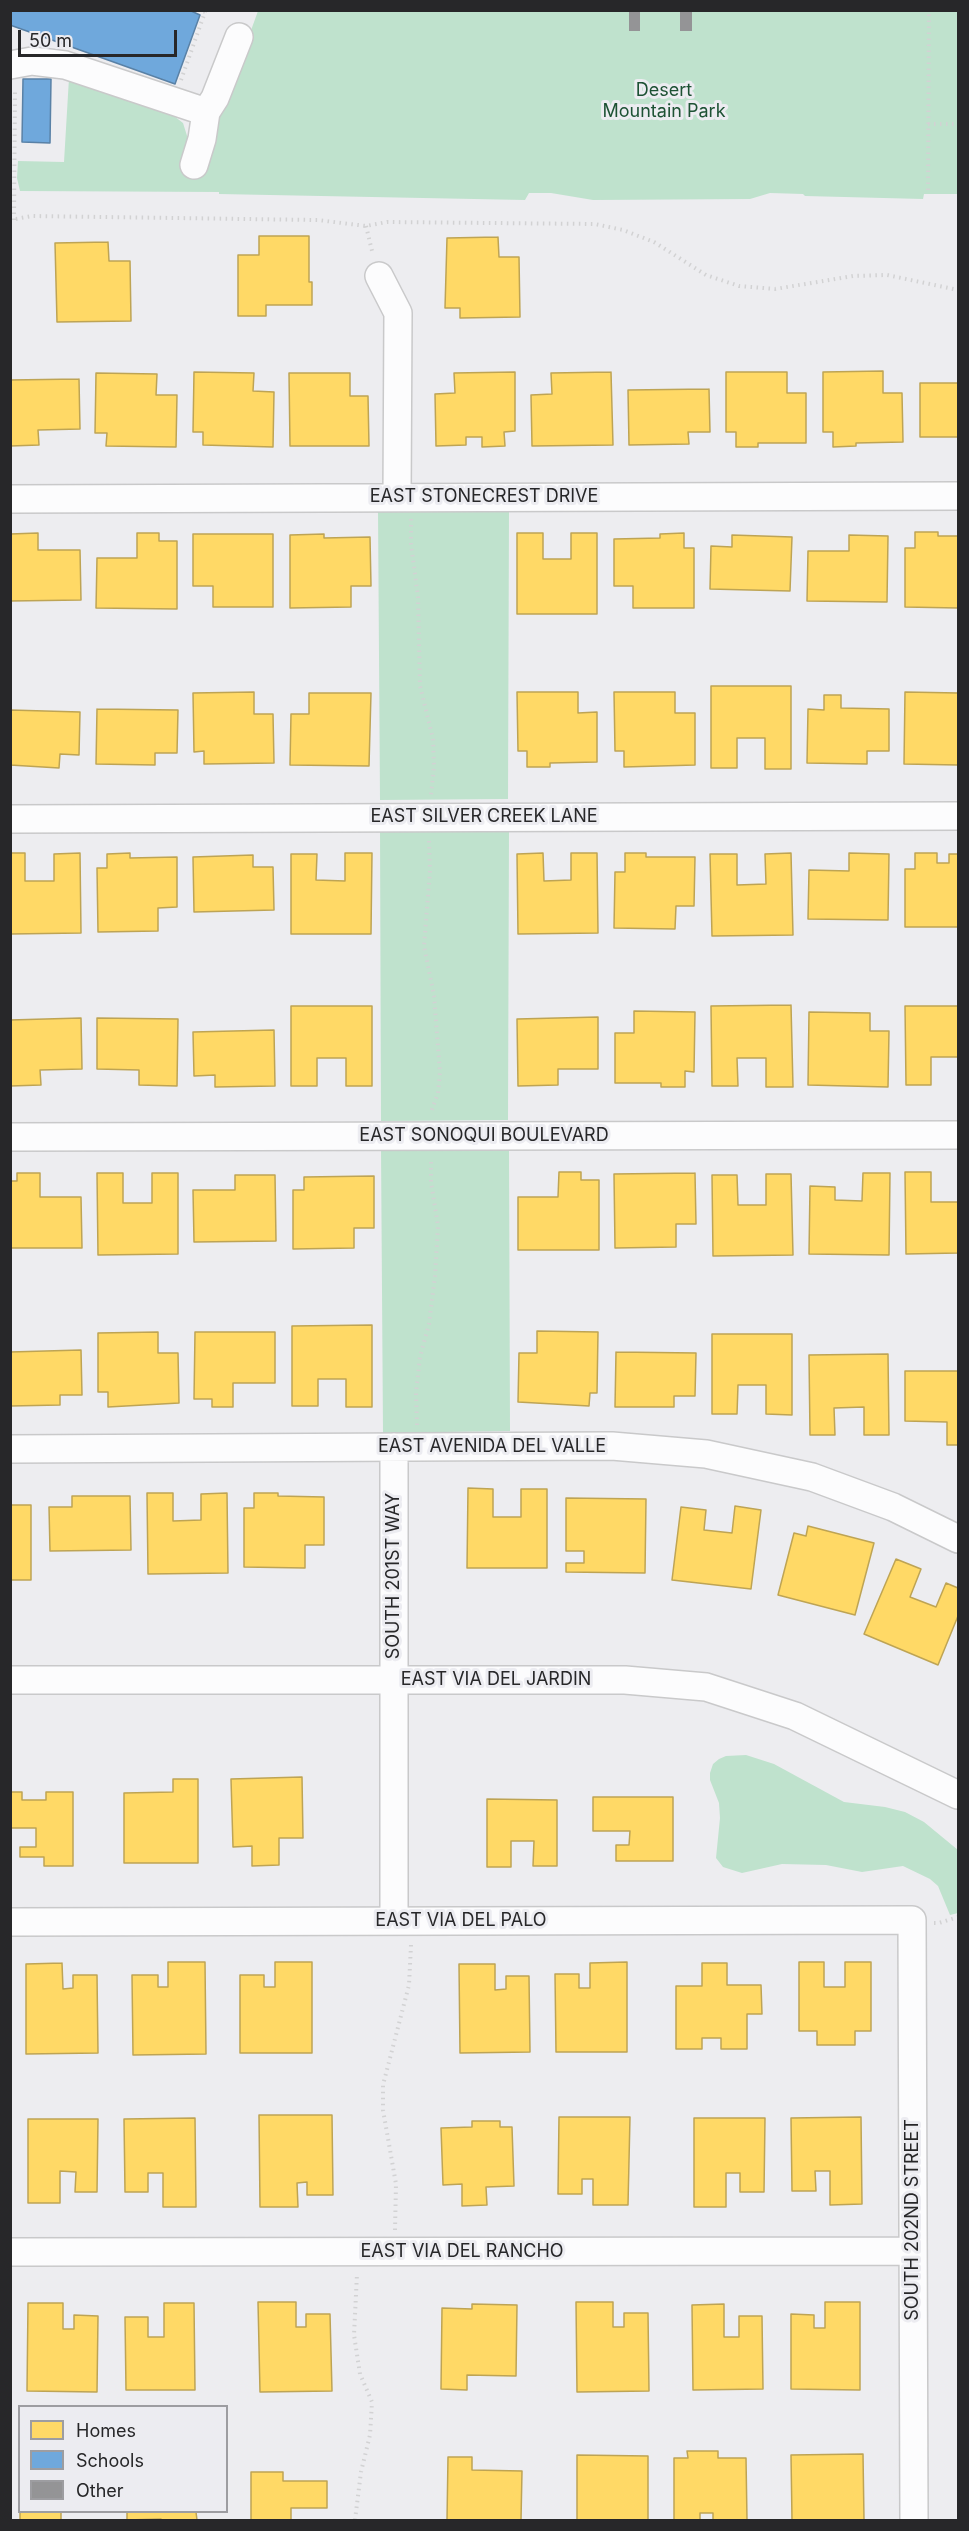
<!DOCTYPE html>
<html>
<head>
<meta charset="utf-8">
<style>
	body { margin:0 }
	#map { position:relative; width:969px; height:2531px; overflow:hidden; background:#ededf0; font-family:Inter,sans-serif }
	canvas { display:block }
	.frame { position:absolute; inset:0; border:12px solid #272729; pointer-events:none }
	.legend { position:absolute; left:18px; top:2405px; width:210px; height:108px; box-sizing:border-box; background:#ececf1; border:2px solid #9d9da1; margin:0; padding:8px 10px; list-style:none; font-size:18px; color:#272729 }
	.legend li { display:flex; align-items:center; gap:12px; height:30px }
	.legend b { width:30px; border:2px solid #9d9da1 }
	.scale { position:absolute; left:18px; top:30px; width:159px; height:27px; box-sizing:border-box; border:3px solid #272729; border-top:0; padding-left:8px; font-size:18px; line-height:21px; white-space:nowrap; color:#272729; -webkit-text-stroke:4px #ececf1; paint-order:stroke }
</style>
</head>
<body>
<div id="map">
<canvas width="969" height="2531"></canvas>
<div class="frame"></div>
<ul class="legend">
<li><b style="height:16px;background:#ffd966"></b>Homes</li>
<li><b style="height:16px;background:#6fa8dc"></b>Schools</li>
<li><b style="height:16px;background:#949496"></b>Other</li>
</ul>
<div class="scale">50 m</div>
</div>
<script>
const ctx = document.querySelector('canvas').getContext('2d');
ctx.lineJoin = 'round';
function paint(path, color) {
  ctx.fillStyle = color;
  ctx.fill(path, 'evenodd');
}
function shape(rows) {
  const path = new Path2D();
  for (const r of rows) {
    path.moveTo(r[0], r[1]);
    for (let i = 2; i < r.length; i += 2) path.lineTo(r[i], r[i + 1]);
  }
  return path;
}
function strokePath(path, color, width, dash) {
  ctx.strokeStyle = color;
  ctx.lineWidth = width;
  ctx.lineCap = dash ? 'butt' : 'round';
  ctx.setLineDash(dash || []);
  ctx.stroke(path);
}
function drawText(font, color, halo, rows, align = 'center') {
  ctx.font = font + ' Inter,sans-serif';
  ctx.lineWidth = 6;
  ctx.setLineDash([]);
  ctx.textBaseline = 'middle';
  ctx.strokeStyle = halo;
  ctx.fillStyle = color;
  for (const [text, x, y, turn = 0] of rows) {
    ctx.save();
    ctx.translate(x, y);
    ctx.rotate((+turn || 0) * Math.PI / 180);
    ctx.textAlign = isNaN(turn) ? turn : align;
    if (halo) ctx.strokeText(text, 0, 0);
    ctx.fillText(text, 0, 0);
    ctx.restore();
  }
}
const green = shape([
	[258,11,958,11,958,194,924,194,923,199,805,196,803,194,770,193,750,199,593,200,551,193,529,193,525,200,219,194,219,192,20,191,17,178,18,161,64,162,69,78,174,116,183,123,199,174],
	[378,510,509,510,508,799,380,800],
	[380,829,509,829,508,1120,381,1121],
	[381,1148,509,1149,510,1431,383,1433],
	[746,1755,774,1764,844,1802,885,1807,905,1812,924,1822,958,1850,958,1913,950,1915,938,1886,930,1879,903,1866,862,1872,826,1865,782,1864,742,1873,723,1867,716,1858,720,1818,719,1803,710,1780,710,1773,713,1764,719,1759,726,1756]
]);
const homes = shape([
	[259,236,309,236,309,282,312,282,312,305,266,305,266,316,238,316,238,255,259,255,259,236],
	[498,237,499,257,519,257,520,317,460,318,460,308,445,308,447,238,498,237],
	[108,242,109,261,130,261,131,321,57,322,55,243,108,242],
	[883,371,883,393,902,393,903,442,856,443,856,446,833,447,833,432,823,432,823,372,883,371],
	[194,372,254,373,253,391,274,392,273,447,203,445,203,432,193,432,194,372],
	[515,372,515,431,504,432,505,446,482,447,482,437,466,437,466,445,436,446,435,394,455,393,454,373,515,372],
	[611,372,613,445,532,446,531,395,552,394,551,373,611,372],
	[726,372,787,372,787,393,806,393,806,443,758,443,758,447,736,447,736,432,726,432,726,372],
	[96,373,157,374,156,395,177,395,176,447,106,446,107,433,95,433,96,373],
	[289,373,350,373,350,396,368,396,369,446,290,446,289,373],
	[79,379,80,429,38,430,39,445,10,446,10,380,79,379],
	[920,383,958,383,958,437,920,437,920,383],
	[709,389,710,432,688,432,689,444,629,445,628,390,709,389],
	[915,532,938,532,938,536,958,536,958,608,905,607,905,548,915,548,915,532],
	[38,533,38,550,80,550,81,600,10,601,10,534,38,533],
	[137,533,159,533,159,541,177,541,177,609,96,608,97,558,137,558,137,533],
	[517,533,543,533,543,559,571,559,571,533,597,533,597,614,517,614,517,533],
	[684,533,684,548,694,548,694,608,633,608,633,586,614,586,614,539,660,538,660,534,684,533],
	[193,534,273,534,273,607,213,607,213,586,193,586,193,534],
	[324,534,324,538,370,537,371,586,351,586,351,607,290,608,290,535,324,534],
	[732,535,792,537,790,591,710,589,711,546,732,547,732,535],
	[849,535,888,536,887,602,807,601,808,551,849,551,849,535],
	[711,686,791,686,791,769,765,769,765,738,737,738,737,768,711,768,711,686],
	[254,692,254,714,273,714,274,763,204,764,204,751,194,752,193,693,254,692],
	[517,692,578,692,578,713,597,712,597,762,550,763,550,767,527,767,527,751,518,751,517,692],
	[614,692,675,692,675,713,695,713,695,765,624,767,624,751,615,751,614,692],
	[905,692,958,693,958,765,904,764,905,692],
	[309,693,371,693,369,766,290,765,291,714,309,714,309,693],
	[824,695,841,695,841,708,889,709,889,751,867,751,867,764,807,763,808,709,824,710,824,695],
	[97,709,178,710,177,753,155,753,155,765,96,764,97,709],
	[10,710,80,712,79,755,60,754,59,768,10,765,10,710],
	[10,853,25,853,25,881,54,881,54,854,80,853,81,933,10,934,10,853],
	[130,853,130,858,177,857,177,907,158,908,158,931,98,932,97,868,107,868,107,854,130,853],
	[345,853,372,853,371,934,291,934,291,854,317,854,316,880,345,881,345,853],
	[543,853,544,881,571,880,571,853,597,853,598,933,518,934,517,854,543,853],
	[625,853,646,853,646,857,695,857,694,906,676,906,675,929,614,928,615,872,625,872,625,853],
	[791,853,793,935,712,936,710,854,737,854,737,885,766,884,765,854,791,853],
	[849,853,889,854,888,920,808,919,809,870,849,871,849,853],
	[915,853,937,853,937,863,949,863,949,854,958,854,958,927,905,927,905,869,915,869,915,853],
	[253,855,253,867,273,867,274,910,194,912,193,857,253,855],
	[791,1005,793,1087,766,1087,766,1058,737,1058,738,1086,712,1086,711,1006,791,1005],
	[291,1006,372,1006,372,1086,346,1086,346,1058,317,1058,317,1086,291,1086,291,1006],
	[905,1006,958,1006,958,1057,931,1057,931,1085,906,1085,905,1006],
	[634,1011,695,1012,694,1072,685,1071,685,1087,661,1087,661,1083,615,1083,615,1033,634,1033,634,1011],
	[809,1012,870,1013,870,1031,889,1031,888,1087,808,1085,809,1012],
	[598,1017,598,1069,558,1069,558,1085,518,1086,517,1019,598,1017],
	[81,1018,82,1069,40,1070,41,1085,10,1086,10,1020,81,1018],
	[97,1018,178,1019,177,1086,139,1085,139,1070,97,1069,97,1018],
	[274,1030,275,1086,215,1087,215,1075,194,1076,193,1032,274,1030],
	[559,1172,581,1172,581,1180,599,1180,599,1250,518,1250,518,1197,558,1197,559,1172],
	[905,1172,931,1172,931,1202,958,1202,958,1253,906,1254,905,1172],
	[17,1173,40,1173,40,1197,81,1197,82,1248,10,1248,10,1181,17,1181,17,1173],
	[97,1173,123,1173,123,1203,152,1203,152,1173,178,1173,178,1254,98,1255,97,1173],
	[695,1173,696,1224,676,1224,676,1247,615,1248,614,1174,695,1173],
	[863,1173,890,1173,889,1255,809,1254,810,1186,835,1187,835,1200,862,1201,863,1173],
	[766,1174,791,1174,793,1255,713,1256,712,1175,737,1175,738,1205,766,1205,766,1174],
	[235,1175,275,1175,276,1241,194,1242,193,1190,235,1190,235,1175],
	[374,1176,374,1228,354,1228,354,1248,293,1249,293,1190,304,1190,304,1177,374,1176],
	[372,1325,372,1407,346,1407,346,1379,318,1379,318,1406,292,1406,292,1326,372,1325],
	[537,1331,598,1332,597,1393,590,1393,589,1406,518,1402,519,1353,537,1353,537,1331],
	[158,1332,158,1353,178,1353,179,1403,108,1407,108,1392,98,1392,98,1333,158,1332],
	[195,1332,275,1332,275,1383,233,1383,233,1407,212,1407,212,1399,194,1399,195,1332],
	[712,1334,792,1334,792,1415,766,1414,766,1385,738,1385,737,1414,712,1414,712,1334],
	[81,1350,82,1395,60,1395,60,1405,10,1406,10,1352,81,1350],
	[616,1352,696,1353,695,1396,674,1396,674,1407,615,1407,616,1352],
	[888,1354,889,1435,864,1435,864,1407,834,1408,835,1435,810,1435,809,1355,888,1354],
	[905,1371,958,1371,958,1445,947,1445,947,1422,905,1421,905,1371],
	[468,1488,493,1489,493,1517,521,1517,521,1489,547,1489,547,1568,467,1568,468,1488],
	[147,1493,173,1493,173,1521,201,1520,201,1494,227,1493,228,1573,148,1574,147,1493],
	[254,1493,278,1493,278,1496,324,1497,324,1545,305,1545,305,1568,244,1567,244,1508,254,1508,254,1493],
	[72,1496,130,1496,131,1550,50,1551,49,1507,72,1507,72,1496],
	[566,1498,646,1499,645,1573,566,1572,566,1563,584,1563,584,1551,566,1551,566,1498],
	[10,1505,31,1505,31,1580,10,1580,10,1505],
	[735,1506,761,1510,751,1589,672,1580,681,1507,706,1510,704,1530,732,1533,735,1506],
	[808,1526,874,1543,855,1615,778,1595,794,1533,806,1536,808,1526],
	[896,1559,921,1569,910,1597,936,1607,946,1583,958,1588,958,1616,938,1665,864,1634,896,1559],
	[302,1777,303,1838,279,1838,279,1865,252,1866,252,1846,233,1847,231,1779,302,1777],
	[173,1779,198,1779,198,1863,124,1863,124,1793,173,1792,173,1779],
	[10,1792,22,1792,22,1800,46,1800,46,1792,73,1792,73,1866,44,1866,44,1857,20,1857,20,1847,36,1847,36,1828,10,1828,10,1792],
	[593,1797,673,1797,673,1861,616,1861,616,1845,629,1845,630,1831,593,1831,593,1797],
	[487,1799,557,1800,557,1866,533,1866,534,1841,511,1841,511,1867,487,1867,487,1799],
	[168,1962,205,1962,206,2054,133,2055,132,1975,158,1975,158,1987,168,1987,168,1962],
	[275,1962,312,1962,312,2053,240,2053,240,1975,264,1975,264,1987,275,1987,275,1962],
	[627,1962,627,2052,556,2052,555,1974,579,1974,579,1988,590,1988,590,1963,627,1962],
	[799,1962,824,1962,824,1987,845,1987,845,1962,871,1962,871,2031,855,2031,855,2045,817,2045,817,2031,799,2031,799,1962],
	[62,1963,63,1989,73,1988,73,1975,97,1975,98,2053,26,2054,26,1964,62,1963],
	[702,1963,727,1963,727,1985,761,1985,762,2014,747,2014,747,2049,721,2049,721,2038,702,2038,702,2049,676,2049,676,1986,702,1986,702,1963],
	[459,1964,495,1964,495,1990,506,1989,506,1976,529,1976,530,2052,460,2053,459,1964],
	[259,2115,332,2115,333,2195,307,2195,307,2182,297,2183,298,2207,260,2207,259,2115],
	[559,2117,630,2117,628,2205,593,2205,593,2179,582,2179,582,2194,558,2194,559,2117],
	[861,2117,862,2204,830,2205,830,2171,815,2171,816,2191,792,2191,791,2118,861,2117],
	[195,2118,196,2207,163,2207,163,2173,148,2173,148,2192,125,2192,124,2119,195,2118],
	[694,2118,765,2118,764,2192,740,2192,740,2173,726,2173,726,2207,694,2207,694,2118],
	[28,2119,98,2119,97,2192,75,2192,76,2172,60,2171,60,2203,28,2203,28,2119],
	[472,2121,500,2121,500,2127,512,2127,514,2186,486,2187,487,2205,462,2206,462,2184,443,2185,441,2128,472,2127,472,2121],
	[258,2302,296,2302,296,2327,306,2327,306,2314,330,2314,332,2391,260,2392,258,2302],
	[576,2302,613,2302,613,2327,624,2327,624,2313,648,2313,649,2391,577,2392,576,2302],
	[825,2302,860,2302,860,2390,791,2389,791,2314,814,2315,814,2328,825,2328,825,2302],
	[28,2303,63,2303,63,2329,74,2329,74,2315,98,2316,97,2392,27,2391,28,2303],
	[164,2303,194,2303,195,2390,126,2390,125,2317,148,2317,148,2337,164,2337,164,2303],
	[472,2304,517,2305,516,2376,467,2375,467,2390,441,2389,442,2308,472,2309,472,2304],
	[724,2304,724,2337,739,2337,739,2316,762,2316,763,2389,693,2390,692,2305,724,2304],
	[687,2451,718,2451,718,2458,746,2458,747,2520,713,2520,713,2513,700,2513,700,2520,674,2520,674,2458,688,2458,687,2451],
	[863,2454,864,2520,792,2520,791,2455,863,2454],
	[577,2455,648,2456,648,2520,577,2520,577,2455],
	[448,2457,472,2457,472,2470,522,2471,521,2520,447,2520,448,2457],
	[251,2472,283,2472,283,2481,327,2481,327,2508,291,2508,291,2520,251,2520,251,2472],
	[20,2512,61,2512,61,2520,20,2520,20,2512],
	[127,2512,196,2512,197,2520,161,2520,161,2519,127,2520,127,2512]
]);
const schools = shape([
	[11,10,189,10,200,15,175,84,10,25,11,10],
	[23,79,51,79,50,143,22,142,23,79]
]);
const building = shape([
	[629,10,640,10,640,31,629,31],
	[680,10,692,10,692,31,680,31]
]);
const path = shape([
	[181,80,205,12,200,10],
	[928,124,958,124],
	[928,190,929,10],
	[10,220,32,216,318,220,366,226,387,222,595,224,623,230,654,242,706,275,739,286,775,289,853,276,887,275,958,290],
	[14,220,15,88],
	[366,226,373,255],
	[411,519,411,544,418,597,420,686,433,739,434,767,431,795],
	[429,841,430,871,424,946,434,996,440,1072,438,1093,431,1112],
	[417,1425,416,1393,420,1357,429,1324,435,1276,438,1226,431,1182,431,1159],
	[934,1923,939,1923,958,1917],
	[395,2230,396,2184,383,2110,383,2085,409,1985,411,1945],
	[355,2520,361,2472,370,2435,372,2402,360,2374,354,2335,357,2274]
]);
const minor = shape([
	[10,65,32,61,65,65,206,112,215,98,239,37],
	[194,165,202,139,206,112],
	[379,276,398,313,397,498],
	[10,499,958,496],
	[10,819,958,816],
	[10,1137,958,1135],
	[394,1447,394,1921],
	[10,1449,612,1446,706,1454,812,1477,893,1507,958,1539],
	[10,1680,625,1680,706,1687,795,1716,958,1795],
	[10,1922,912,1920,914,2520],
	[10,2252,913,2251]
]);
const parkNames = [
	["Desert",664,91],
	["Mountain Park",664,112]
];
const streetNames = [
	["EAST STONECREST DRIVE",484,497],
	["EAST SILVER CREEK LANE",484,817],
	["EAST SONOQUI BOULEVARD",484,1136],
	["EAST AVENIDA DEL VALLE",492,1447],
	["SOUTH 201ST WAY",394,1576,-90],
	["EAST VIA DEL JARDIN",496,1680],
	["EAST VIA DEL PALO",461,1921],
	["SOUTH 202ND STREET",913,2220,-90],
	["EAST VIA DEL RANCHO",462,2252]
];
paint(green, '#bfe2cd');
paint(homes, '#ffd966');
strokePath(homes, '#bea454', 1.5);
paint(schools, '#6fa8dc');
strokePath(schools, '#5981a6', 1.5);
paint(building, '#949496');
strokePath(minor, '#c9c9ca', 30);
strokePath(path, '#d2d2d3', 4, [1.5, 4.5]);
strokePath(minor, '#fcfcfd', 27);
drawText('18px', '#1d5234', '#ececf1', parkNames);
drawText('18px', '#272729', '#ececf1', streetNames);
</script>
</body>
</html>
